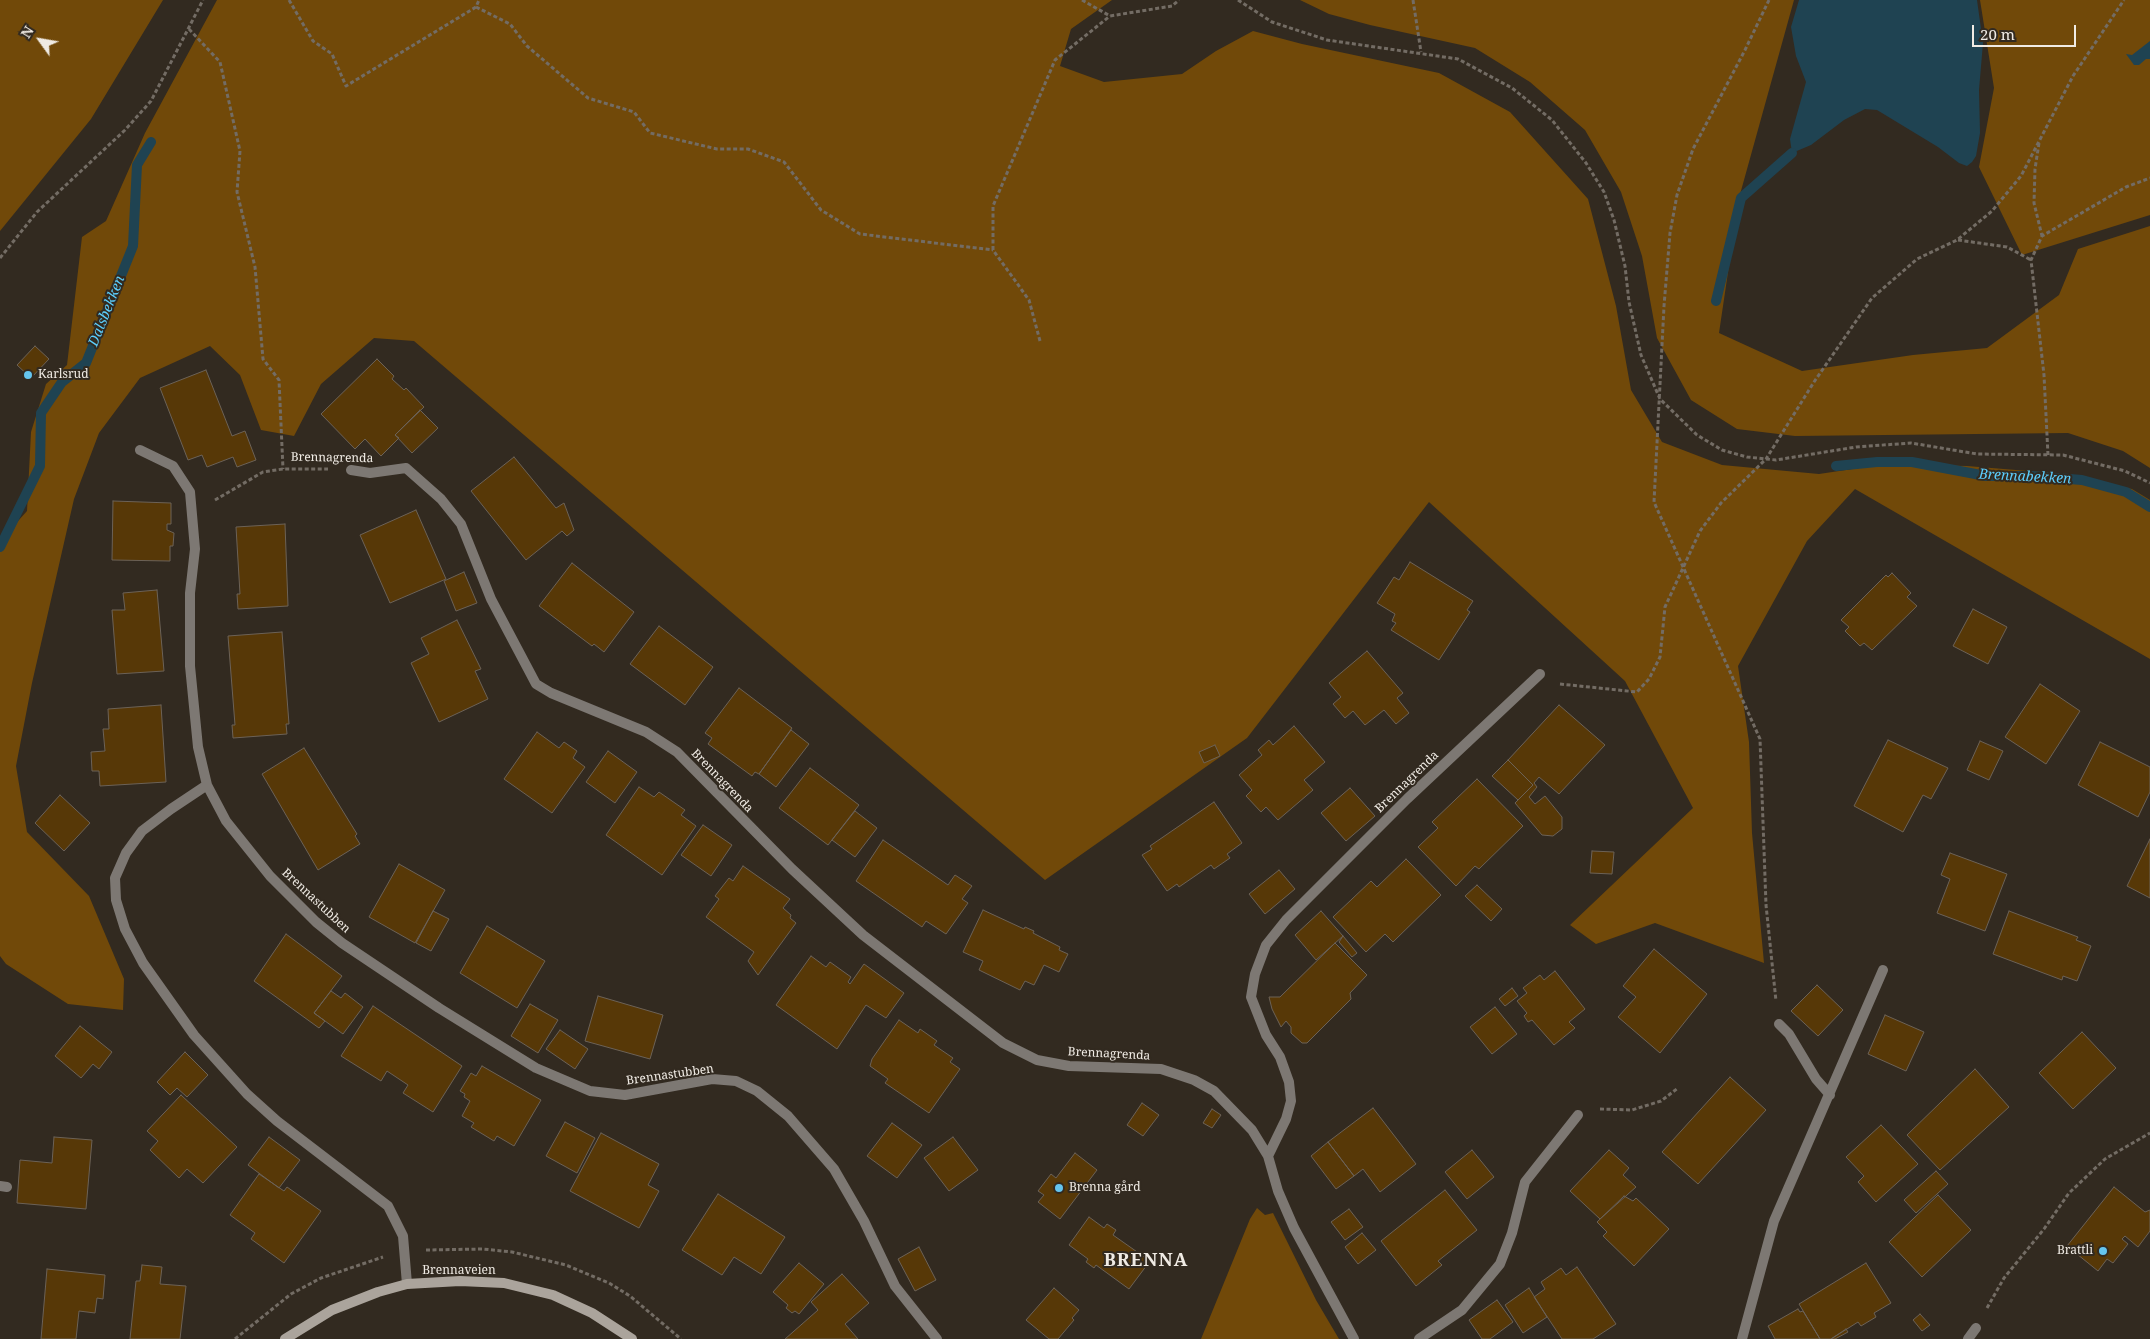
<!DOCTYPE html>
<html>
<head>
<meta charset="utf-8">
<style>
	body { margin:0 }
	#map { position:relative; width:2150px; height:1339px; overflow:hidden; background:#322a20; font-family:"Noto Serif",serif }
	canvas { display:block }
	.north { position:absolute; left:15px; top:15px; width:50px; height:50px; -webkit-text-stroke:4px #322a20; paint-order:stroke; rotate:302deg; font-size:14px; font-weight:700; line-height:20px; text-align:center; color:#f0ebe4 }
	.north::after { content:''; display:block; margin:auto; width:18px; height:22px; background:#f0ebe4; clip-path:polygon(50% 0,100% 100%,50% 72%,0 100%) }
	.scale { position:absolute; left:1972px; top:25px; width:104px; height:22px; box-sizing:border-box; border:2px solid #f0ebe4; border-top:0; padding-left:6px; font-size:15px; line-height:18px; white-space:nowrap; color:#f0ebe4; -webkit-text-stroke:4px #322a20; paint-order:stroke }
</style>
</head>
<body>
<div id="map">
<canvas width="2150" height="1339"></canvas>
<div class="north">N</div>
<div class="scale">20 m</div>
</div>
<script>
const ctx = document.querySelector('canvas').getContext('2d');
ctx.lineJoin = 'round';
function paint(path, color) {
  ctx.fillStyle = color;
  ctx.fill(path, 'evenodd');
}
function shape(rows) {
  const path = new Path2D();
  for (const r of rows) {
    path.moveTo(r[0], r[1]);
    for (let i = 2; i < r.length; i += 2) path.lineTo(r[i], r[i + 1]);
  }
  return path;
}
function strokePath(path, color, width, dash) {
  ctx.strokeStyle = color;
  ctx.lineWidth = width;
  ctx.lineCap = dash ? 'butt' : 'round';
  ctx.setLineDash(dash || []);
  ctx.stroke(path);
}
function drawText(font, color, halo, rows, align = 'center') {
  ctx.font = font + ' "Noto Serif",serif';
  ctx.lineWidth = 4;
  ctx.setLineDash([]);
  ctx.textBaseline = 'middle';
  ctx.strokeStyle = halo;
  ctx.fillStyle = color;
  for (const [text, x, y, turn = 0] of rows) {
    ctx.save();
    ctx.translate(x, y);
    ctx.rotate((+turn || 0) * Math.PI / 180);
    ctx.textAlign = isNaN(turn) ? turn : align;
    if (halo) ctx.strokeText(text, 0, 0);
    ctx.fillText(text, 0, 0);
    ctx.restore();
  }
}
const green = shape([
	[0,0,163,0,91,119,0,231],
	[217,0,1112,0,1071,29,1060,66,1104,82,1182,74,1216,51,1253,31,1302,44,1439,73,1510,112,1588,199,1616,306,1631,390,1662,442,1722,465,1819,474,1886,464,1967,466,2065,474,2132,489,2150,500,2150,659,1855,489,1807,541,1738,666,1749,742,1752,833,1764,963,1655,923,1596,944,1570,925,1693,808,1625,681,1429,502,1247,738,1045,880,414,341,374,338,321,384,294,436,261,430,240,375,210,346,140,378,99,433,74,499,32,683,16,766,27,832,89,896,124,979,123,1010,68,1004,6,964,0,956,0,541,27,511,31,432,46,384,67,365,82,237,106,221,145,133],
	[1300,0,1794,0,1739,198,1719,333,1802,371,1913,355,1987,348,2059,295,2078,249,2150,226,2150,468,2123,451,2068,433,1795,436,1737,429,1691,400,1657,338,1642,256,1621,192,1585,130,1530,82,1475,48,1370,25,1329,14],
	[1980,0,2150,0,2150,215,2022,255,1979,167,1994,88],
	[1257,1208,1265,1215,1273,1213,1316,1300,1339,1339,1201,1339,1250,1219]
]);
const water = shape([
	[1799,0,1977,0,1983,43,1979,90,1980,133,1976,156,1972,162,1967,166,1959,163,1938,147,1877,110,1865,109,1844,120,1811,145,1792,153,1790,139,1806,82,1796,56,1791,27],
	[2150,41,2150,59,2146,59,2139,65,2134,65,2126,54,2132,55]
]);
const stream = shape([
	[1716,301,1741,198,1792,153],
	[1836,466,1877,462,1912,462,1986,476,2032,476,2082,480,2126,492,2150,507],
	[0,547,40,466,41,413,62,382,86,363,133,246,137,165,151,142]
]);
const building = shape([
	[35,346,49,359,31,378,17,365,35,346],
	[377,359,394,376,392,379,404,390,406,388,424,407,395,435,399,438,381,456,365,439,355,449,321,414,377,359],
	[206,370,232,436,245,431,256,460,237,467,233,457,207,467,202,455,188,460,160,388,206,370],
	[420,410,438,428,412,453,395,435,420,410],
	[514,457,556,508,564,503,574,530,567,536,562,531,526,560,471,491,514,457],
	[113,501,171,503,171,524,167,524,167,530,174,533,173,546,170,546,170,561,112,560,113,501],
	[416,510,446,579,390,603,360,535,416,510],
	[285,524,288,606,238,609,237,594,240,594,236,527,285,524],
	[1410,562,1473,601,1467,610,1470,612,1439,660,1391,630,1396,623,1392,621,1395,614,1377,603,1394,577,1399,580,1410,562],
	[572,563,634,612,604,652,594,644,592,646,539,606,572,563],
	[464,572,477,603,456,611,444,581,464,572],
	[1892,573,1911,593,1907,597,1917,606,1872,650,1864,643,1860,646,1845,631,1849,627,1841,620,1886,575,1888,577,1892,573],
	[157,590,164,671,117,674,112,610,125,610,123,593,157,590],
	[1973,609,2007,627,1988,664,1953,646,1973,609],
	[457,620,481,669,475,671,488,699,439,722,411,663,429,654,421,638,457,620],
	[659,626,713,667,685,705,630,664,659,626],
	[282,632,289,724,286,724,287,734,233,738,232,725,235,725,228,636,282,632],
	[1367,651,1403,693,1397,698,1409,713,1396,724,1384,710,1365,725,1353,711,1345,718,1333,704,1341,697,1329,683,1367,651],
	[2040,684,2080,711,2046,764,2005,737,2040,684],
	[739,688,792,728,759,774,755,772,752,776,708,744,712,738,705,733,739,688],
	[161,705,166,782,100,786,99,771,92,771,91,752,105,751,103,729,109,729,108,709,161,705],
	[1559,705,1605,745,1559,794,1539,777,1534,783,1537,787,1529,797,1535,804,1545,796,1562,817,1562,829,1553,836,1542,835,1515,803,1533,785,1508,760,1559,705],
	[1294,726,1325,762,1304,780,1313,790,1278,820,1266,807,1261,812,1246,796,1252,790,1239,775,1262,755,1258,750,1269,740,1273,745,1294,726],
	[791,730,809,744,776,787,759,774,791,730],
	[537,732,559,748,564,742,577,751,573,758,585,767,552,813,504,779,537,732],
	[1888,740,1948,768,1931,799,1923,795,1903,832,1854,806,1888,740],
	[1980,741,2003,751,1989,780,1967,770,1980,741],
	[2100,742,2150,767,2150,792,2138,817,2078,785,2100,742],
	[1215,745,1220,756,1204,763,1199,752,1215,745],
	[304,748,357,834,355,836,360,844,318,870,262,774,304,748],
	[608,751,637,772,615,803,586,782,608,751],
	[1508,760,1533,785,1518,800,1492,776,1508,760],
	[810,768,859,805,828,845,779,808,810,768],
	[1477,779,1523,826,1479,869,1475,866,1456,886,1418,847,1438,828,1432,822,1477,779],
	[639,787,654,797,659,792,685,810,681,815,696,826,662,875,606,835,639,787],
	[1350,788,1375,816,1346,841,1321,813,1350,788],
	[60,795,90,823,64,851,35,823,60,795],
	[1214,802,1242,843,1227,854,1230,858,1214,869,1211,865,1179,887,1177,884,1167,891,1142,855,1152,849,1150,846,1214,802],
	[855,811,877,828,855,857,832,840,855,811],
	[703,825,732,845,711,876,681,855,703,825],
	[2150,839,2150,898,2127,886,2150,839],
	[883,840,948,885,955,875,972,886,962,899,968,903,946,934,926,921,922,927,856,881,883,840],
	[1592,851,1614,852,1612,874,1590,873,1592,851],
	[1950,853,2007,874,1985,931,1937,913,1950,879,1941,875,1950,853],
	[1406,859,1441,895,1393,942,1385,934,1366,952,1333,917,1371,881,1377,887,1406,859],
	[399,864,445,890,415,943,369,917,399,864],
	[743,866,790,899,783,908,791,915,790,918,796,923,758,975,748,961,754,952,706,917,719,899,715,896,729,878,733,881,743,866],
	[1279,870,1295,889,1265,914,1249,894,1279,870],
	[1477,885,1502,909,1491,921,1465,896,1477,885],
	[983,910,1024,929,1025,927,1034,931,1033,933,1060,947,1059,950,1068,954,1059,972,1044,965,1034,985,1025,981,1020,990,979,970,983,961,963,952,983,910],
	[433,911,449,919,431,951,416,943,433,911],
	[1321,911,1343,936,1316,960,1295,935,1321,911],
	[2009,911,2078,937,2076,940,2091,946,2077,981,2063,976,2062,980,1993,954,2009,911],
	[487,926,545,961,517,1008,460,973,487,926],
	[286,934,342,976,314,1013,325,1021,319,1028,254,981,286,934],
	[1343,936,1357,953,1352,957,1339,942,1343,936],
	[1335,943,1367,975,1350,993,1351,999,1307,1043,1302,1043,1291,1033,1291,1027,1286,1021,1281,1027,1272,1009,1269,997,1280,997,1335,943],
	[1654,949,1707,994,1660,1053,1618,1017,1636,997,1623,986,1654,949],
	[811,956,826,967,830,962,851,977,848,982,850,984,864,964,904,993,886,1018,866,1005,837,1049,776,1005,811,956],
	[1555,971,1585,1009,1569,1022,1575,1028,1554,1045,1532,1020,1528,1022,1524,1016,1527,1013,1517,1001,1527,993,1523,988,1540,975,1544,980,1555,971],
	[1817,985,1843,1010,1818,1036,1791,1011,1817,985],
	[1512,988,1518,996,1505,1006,1499,999,1512,988],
	[331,991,341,998,345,993,363,1007,343,1034,314,1013,331,991],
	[598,996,663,1015,650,1059,585,1041,598,996],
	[530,1004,558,1020,538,1053,511,1036,530,1004],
	[373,1006,462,1066,433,1112,403,1093,408,1085,387,1071,381,1081,341,1056,373,1006],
	[1495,1007,1517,1034,1492,1054,1470,1027,1495,1007],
	[1885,1015,1924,1032,1906,1071,1868,1054,1885,1015],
	[899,1020,918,1033,920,1029,937,1041,934,1045,953,1058,950,1062,960,1069,929,1113,885,1083,888,1079,870,1066,872,1059,899,1020],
	[80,1026,112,1052,99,1069,93,1064,81,1078,55,1056,80,1026],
	[560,1030,588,1049,575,1069,546,1049,560,1030],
	[2082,1032,2116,1068,2073,1109,2039,1073,2082,1032],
	[185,1052,208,1075,187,1097,177,1088,170,1095,157,1082,185,1052],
	[482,1066,541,1100,514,1146,497,1136,494,1141,471,1127,474,1123,462,1116,470,1101,464,1097,465,1094,460,1091,471,1073,476,1076,482,1066],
	[1975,1069,2009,1107,1940,1170,1907,1135,1975,1069],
	[1730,1077,1766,1110,1698,1184,1662,1152,1730,1077],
	[181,1095,237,1147,203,1183,187,1169,179,1178,150,1150,158,1141,147,1131,181,1095],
	[1142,1103,1159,1115,1143,1136,1127,1125,1142,1103],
	[1373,1108,1416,1164,1380,1192,1363,1169,1354,1176,1328,1142,1373,1108],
	[1212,1109,1221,1115,1212,1128,1203,1123,1212,1109],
	[565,1122,595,1138,577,1173,546,1156,565,1122],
	[892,1123,922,1145,897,1178,867,1156,892,1123],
	[1881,1125,1918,1164,1876,1202,1858,1182,1864,1176,1846,1157,1881,1125],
	[601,1133,659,1164,648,1185,659,1191,639,1228,570,1191,601,1133],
	[54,1137,92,1140,86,1209,17,1203,20,1160,52,1163,54,1137],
	[269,1137,300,1160,279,1188,248,1165,269,1137],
	[953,1137,978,1170,949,1191,924,1158,953,1137],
	[1328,1142,1354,1176,1336,1189,1311,1156,1328,1142],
	[1472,1150,1494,1177,1467,1199,1445,1172,1472,1150],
	[1609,1150,1629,1168,1623,1175,1636,1187,1600,1219,1570,1191,1609,1150],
	[1075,1153,1097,1170,1060,1219,1038,1202,1044,1195,1038,1191,1051,1174,1056,1178,1075,1153],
	[1936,1171,1948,1184,1916,1213,1904,1200,1936,1171],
	[259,1174,284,1191,287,1187,321,1211,284,1263,251,1239,255,1233,230,1215,259,1174],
	[2114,1187,2145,1212,2150,1210,2150,1231,2138,1247,2125,1236,2122,1239,2128,1244,2113,1263,2107,1259,2098,1271,2067,1246,2114,1187],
	[1445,1190,1477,1230,1438,1261,1442,1265,1416,1286,1381,1241,1445,1190],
	[718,1194,785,1237,761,1274,734,1257,722,1275,682,1250,718,1194],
	[1938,1195,1971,1230,1922,1277,1889,1242,1938,1195],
	[1624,1196,1633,1201,1636,1198,1669,1229,1634,1266,1603,1236,1607,1232,1597,1222,1624,1196],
	[1349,1209,1363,1227,1345,1240,1331,1222,1349,1209],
	[1089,1217,1104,1228,1107,1224,1116,1230,1113,1235,1150,1261,1129,1289,1096,1265,1094,1268,1086,1262,1088,1259,1069,1245,1089,1217],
	[1362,1233,1376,1250,1358,1264,1345,1247,1362,1233],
	[919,1247,936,1280,915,1291,898,1259,919,1247],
	[799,1263,824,1284,799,1314,795,1311,792,1313,786,1308,788,1305,773,1292,799,1263],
	[1866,1263,1891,1303,1874,1313,1876,1317,1861,1326,1858,1322,1831,1339,1820,1339,1799,1304,1866,1263],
	[142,1265,162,1267,160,1284,186,1286,180,1339,130,1339,136,1281,140,1281,142,1265],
	[1577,1267,1616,1324,1593,1339,1562,1339,1534,1297,1545,1289,1541,1282,1561,1268,1566,1275,1577,1267],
	[47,1269,105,1275,103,1299,97,1298,95,1313,79,1311,76,1339,41,1339,47,1269],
	[842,1274,869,1303,845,1324,858,1339,785,1339,818,1310,811,1302,842,1274],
	[1054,1288,1079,1310,1072,1318,1074,1320,1058,1339,1049,1339,1026,1320,1054,1288],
	[1529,1288,1547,1317,1523,1333,1505,1305,1529,1288],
	[1497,1300,1513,1322,1490,1339,1482,1339,1469,1320,1497,1300],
	[1798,1309,1800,1312,1803,1311,1820,1339,1775,1339,1768,1326,1798,1309],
	[1920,1314,1930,1325,1922,1331,1913,1320,1920,1314],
	[1846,1329,1848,1332,1835,1339,1831,1339,1846,1329]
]);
const path = shape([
	[289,0,313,41,332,54,346,86,476,7,479,0],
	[1082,0,1110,16,1172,6,1179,0],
	[1238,0,1272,22,1327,40,1458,59,1512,88,1552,120,1586,163,1604,192,1614,220,1625,266,1629,302,1641,355,1660,399,1697,435,1722,450,1747,457,1776,460,1856,447,1911,443,1977,454,2063,455,2125,471,2150,483],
	[1413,0,1421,52],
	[1769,0,1745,50,1693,149,1677,195,1670,233,1664,306,1654,502,1760,739,1766,905,1776,1001],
	[476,7,510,24,527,46,588,98,634,112,650,133,717,149,748,149,784,162,821,210,860,234,993,250],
	[189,29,220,62,240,151,237,192,255,267,263,359,279,380,283,469],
	[2039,143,2035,169,2034,203,2042,236],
	[1958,240,2007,247,2031,260],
	[0,258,37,212,125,130,151,101,203,0],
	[1040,341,1029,300,993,250,993,206,1055,60,1110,16],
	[2048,455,2044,375,2031,260,2042,236,2126,187,2150,178],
	[215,500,263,472,283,469,328,469],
	[1560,684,1637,692,1649,679,1660,657,1665,607,1700,531,1721,503,1766,459,1814,382,1872,298,1917,259,1957,240,1992,211,2021,176,2073,76,2124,0],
	[1600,1109,1632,1110,1661,1101,1678,1088],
	[426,1250,483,1249,512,1252,566,1265,609,1283,630,1296,681,1339],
	[1987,1308,2004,1278,2044,1229,2069,1193,2105,1159,2150,1133],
	[235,1339,291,1294,321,1278,383,1257]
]);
const lane = shape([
	[140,450,173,466,190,492,195,549,190,593,190,666,198,747,207,785],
	[351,470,370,473,406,468,441,499,461,524,491,599,536,684,551,693,646,732,677,752,792,869,863,935,1003,1043,1037,1060,1069,1066,1161,1069,1194,1080,1214,1091,1252,1130,1268,1156,1278,1191,1294,1228,1354,1339],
	[1779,1024,1789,1034,1816,1079,1830,1095],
	[1268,1156,1286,1119,1291,1101,1289,1082,1280,1057,1266,1035,1251,997,1255,974,1266,945,1286,920,1407,799,1540,674],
	[0,1186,7,1187],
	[407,1284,403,1236,388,1206,277,1121,247,1094,194,1035,143,963,125,929,116,900,115,878,126,853,142,831,171,809,207,785,226,821,270,876,316,922,342,943,439,1008,536,1068,590,1091,625,1095,712,1079,736,1081,757,1091,788,1116,834,1169,864,1221,895,1286,937,1339],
	[1419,1339,1462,1310,1500,1264,1512,1233,1525,1182,1578,1115],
	[1742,1339,1774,1221,1883,970],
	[1968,1339,1976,1328]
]);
const secondary = shape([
	[285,1339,332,1310,378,1292,407,1284,460,1281,504,1283,553,1295,592,1313,632,1339]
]);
const markers = [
	[28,375,5,"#65c5ee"],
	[1059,1188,5,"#65c5ee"],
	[2103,1251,5,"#65c5ee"]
];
const poiNames = [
	["Karlsrud",38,375],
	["Brenna gård",1069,1188],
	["Brattli",2093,1251,"right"]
];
const streetNames = [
	["Brennagrenda",332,458,1],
	["Brennagrenda",722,781,46],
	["Brennagrenda",1407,782,-44],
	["Brennastubben",316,901,43],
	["Brennagrenda",1109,1054,3],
	["Brennastubben",670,1075,-8],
	["Brennaveien",459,1271]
];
const waterNames = [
	["Dalsbekken",107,311,-68],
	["Brennabekken",2025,477,3]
];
const districtNames = [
	["BRENNA",1146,1261]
];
paint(green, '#714909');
paint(water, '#1f4352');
strokePath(stream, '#1f4352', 10);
paint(building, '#573807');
strokePath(building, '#6c6257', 1);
strokePath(path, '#736c64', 3, [4, 2.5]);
strokePath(lane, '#7d7873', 10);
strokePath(secondary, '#aba49c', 10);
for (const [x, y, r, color] of markers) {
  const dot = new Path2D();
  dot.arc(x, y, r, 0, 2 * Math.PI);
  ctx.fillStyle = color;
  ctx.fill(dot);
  strokePath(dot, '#322a20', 2);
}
drawText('12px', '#f0ebe4', '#322a20', poiNames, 'left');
drawText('12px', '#f0ebe4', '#322a20', streetNames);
drawText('italic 14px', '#5ccefd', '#322a20', waterNames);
ctx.letterSpacing = '1px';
drawText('bold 18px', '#f0ebe4', '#322a20', districtNames);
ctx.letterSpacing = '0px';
</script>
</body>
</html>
